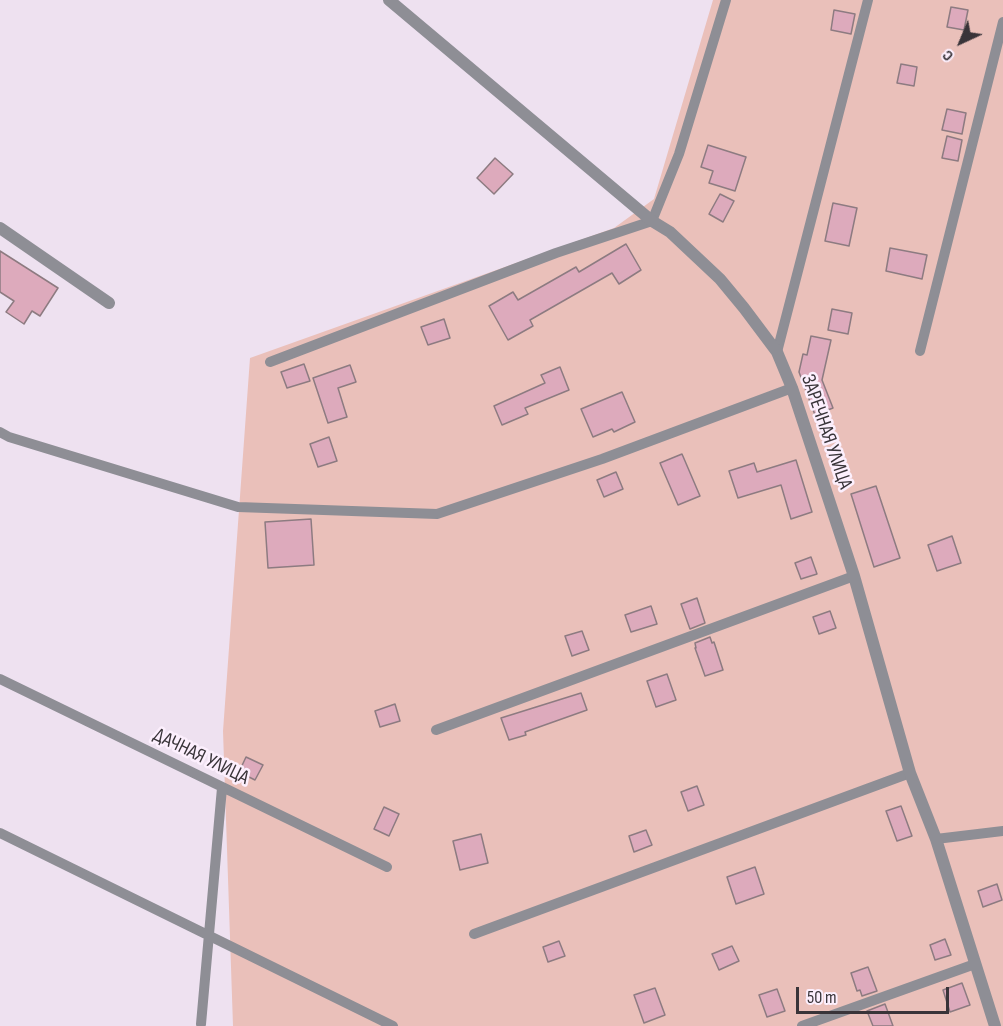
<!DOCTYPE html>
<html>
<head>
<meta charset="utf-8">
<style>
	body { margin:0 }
	#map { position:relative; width:1003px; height:1026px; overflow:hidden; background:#eee1f0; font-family:"Sofia Sans Condensed",sans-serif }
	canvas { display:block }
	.north { position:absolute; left:931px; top:12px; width:60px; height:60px; -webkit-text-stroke:4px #fceffd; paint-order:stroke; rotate:224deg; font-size:16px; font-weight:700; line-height:24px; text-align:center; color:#393439 }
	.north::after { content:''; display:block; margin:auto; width:21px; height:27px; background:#393439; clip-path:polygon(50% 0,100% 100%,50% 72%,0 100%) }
	.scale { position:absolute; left:796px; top:987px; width:153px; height:27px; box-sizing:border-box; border:3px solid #393439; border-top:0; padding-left:8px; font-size:18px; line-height:21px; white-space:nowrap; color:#393439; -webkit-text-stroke:4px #fceffd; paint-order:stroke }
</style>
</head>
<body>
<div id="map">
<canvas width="1003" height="1026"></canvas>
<div class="north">С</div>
<div class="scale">50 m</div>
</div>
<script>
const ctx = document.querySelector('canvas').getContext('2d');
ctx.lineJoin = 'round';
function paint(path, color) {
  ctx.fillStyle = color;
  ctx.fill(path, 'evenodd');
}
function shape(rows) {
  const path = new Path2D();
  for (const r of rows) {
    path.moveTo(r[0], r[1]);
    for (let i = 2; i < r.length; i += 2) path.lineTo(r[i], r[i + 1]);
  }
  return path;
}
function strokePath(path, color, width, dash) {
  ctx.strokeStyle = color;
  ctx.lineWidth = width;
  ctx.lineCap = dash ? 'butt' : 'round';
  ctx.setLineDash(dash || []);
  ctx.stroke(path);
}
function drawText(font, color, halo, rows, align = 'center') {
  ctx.font = font + ' "Sofia Sans Condensed",sans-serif';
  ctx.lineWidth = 5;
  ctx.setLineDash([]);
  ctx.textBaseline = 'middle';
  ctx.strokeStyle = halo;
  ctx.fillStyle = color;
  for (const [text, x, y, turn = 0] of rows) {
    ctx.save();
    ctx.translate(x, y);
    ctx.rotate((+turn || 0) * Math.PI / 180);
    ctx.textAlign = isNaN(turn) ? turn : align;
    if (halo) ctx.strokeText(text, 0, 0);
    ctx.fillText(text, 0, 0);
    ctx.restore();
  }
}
const green = shape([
	[713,0,1003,0,1003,1026,233,1026,223,731,250,358,614,228,654,199]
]);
const building = shape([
	[951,7,968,10,964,30,947,27,951,7],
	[834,10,855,14,851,34,831,30,834,10],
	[901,64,917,67,914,86,897,83,901,64],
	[947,109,966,113,962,134,942,130,947,109],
	[947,136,962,140,958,161,942,158,947,136],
	[708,145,746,157,735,191,709,183,713,171,701,167,708,145],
	[495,158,513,174,494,194,477,178,495,158],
	[720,194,734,201,723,222,709,214,720,194],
	[833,203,857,208,849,246,825,241,833,203],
	[626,244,641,270,619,284,612,273,530,320,533,326,508,340,489,306,513,292,518,300,576,267,579,272,626,244],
	[890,248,927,255,922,279,886,271,890,248],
	[0,251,58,288,40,316,32,311,24,324,6,312,14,301,0,292,0,251],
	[832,309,852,313,848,334,828,330,832,309],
	[444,319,450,338,428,345,421,327,444,319],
	[811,336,831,340,822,380,833,408,815,415,799,372,803,354,807,355,811,336],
	[304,364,310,381,287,388,281,372,304,364],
	[350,365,356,382,338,388,347,417,328,423,313,378,350,365],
	[560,367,569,390,525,408,528,414,502,425,494,406,545,383,541,375,560,367],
	[622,392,635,422,614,432,612,429,593,437,581,409,622,392],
	[329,437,337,461,318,467,310,444,329,437],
	[682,454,700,496,678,505,660,463,682,454],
	[796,460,812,512,791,519,781,485,738,498,729,471,754,463,757,472,796,460],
	[616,472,623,489,604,497,597,480,616,472],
	[876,486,900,558,874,567,851,494,876,486],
	[311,519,314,565,268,568,265,522,311,519],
	[952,536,961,563,937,571,928,545,952,536],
	[811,557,817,574,801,579,795,563,811,557],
	[697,598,705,623,690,629,681,604,697,598],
	[651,606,657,624,631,632,625,615,651,606],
	[830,611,836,628,819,634,813,617,830,611],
	[582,631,589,650,572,656,565,636,582,631],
	[710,637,712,643,714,642,723,670,705,676,695,648,696,648,695,643,710,637],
	[667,674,676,700,656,707,647,681,667,674],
	[581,693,587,710,525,732,526,735,509,740,501,718,581,693],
	[395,704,400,721,380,727,375,711,395,704],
	[246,757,263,765,255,780,239,772,246,757],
	[697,786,704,805,688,811,681,792,697,786],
	[901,806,912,836,897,841,886,811,901,806],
	[384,807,399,814,389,836,374,829,384,807],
	[646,830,652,845,634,852,629,836,646,830],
	[481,834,488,863,460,870,453,841,481,834],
	[755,867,764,894,736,904,727,877,755,867],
	[997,884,1002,900,983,907,978,891,997,884],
	[945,939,951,955,935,960,930,945,945,939],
	[559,941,565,956,548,962,543,947,559,941],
	[732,946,739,961,719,970,712,954,732,946],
	[868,967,877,991,862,996,860,990,857,991,851,973,868,967],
	[962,983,970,1005,950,1012,943,990,962,983],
	[655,988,665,1015,644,1023,634,995,655,988],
	[777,989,785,1011,767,1017,759,995,777,989],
	[885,1004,893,1026,873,1026,867,1011,885,1004]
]);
const service = shape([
	[920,351,1003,22],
	[777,352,868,0],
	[270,362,556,253,652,221,679,154,726,0],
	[0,432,9,437,238,507,437,514,602,459,792,388],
	[0,679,387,867],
	[436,730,854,576],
	[0,833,393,1026],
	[936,839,1003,831],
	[474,934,910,773],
	[201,1024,222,788],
	[802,1026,975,964]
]);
const minor = shape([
	[389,0,652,221,670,232,720,279,744,308,777,352,792,388,854,576,910,773,936,839,995,1026],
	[0,228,109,303]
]);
const streetNames = [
	["ЗАРЕЧНАЯ УЛИЦА",826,432,71],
	["ДАЧНАЯ УЛИЦА",201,757,26]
];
paint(green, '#eac0ba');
paint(building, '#ddaabc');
strokePath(building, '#8d7b81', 1.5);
strokePath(service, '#8e8e95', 10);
strokePath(minor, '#8e8e95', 12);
drawText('20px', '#393439', '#fceffd', streetNames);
</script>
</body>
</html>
